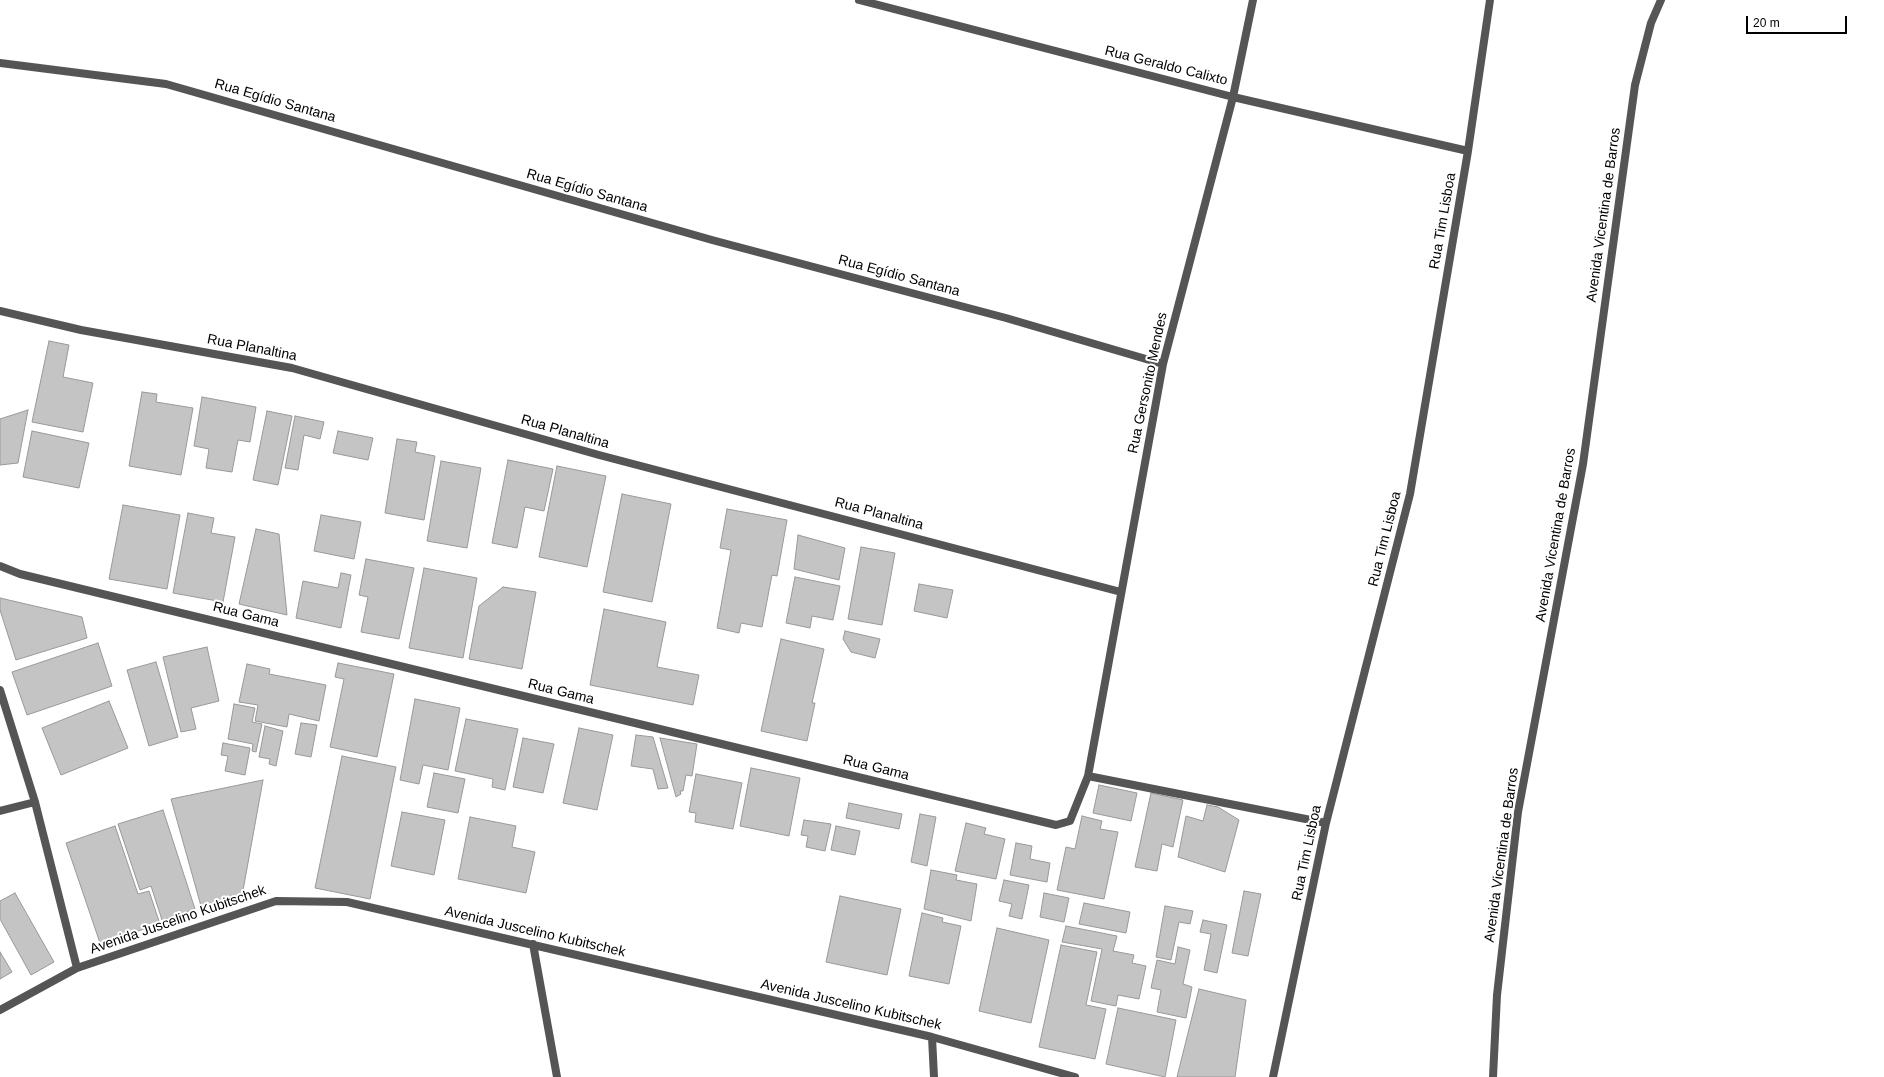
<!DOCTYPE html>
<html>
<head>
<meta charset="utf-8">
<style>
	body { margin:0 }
	#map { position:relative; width:1884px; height:1077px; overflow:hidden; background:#fff; font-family:Helvetica,sans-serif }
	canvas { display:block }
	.scale { position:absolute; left:1746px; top:16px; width:101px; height:18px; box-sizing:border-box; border:2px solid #000; border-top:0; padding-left:5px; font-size:12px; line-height:14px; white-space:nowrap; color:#000; -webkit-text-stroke:3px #fff; paint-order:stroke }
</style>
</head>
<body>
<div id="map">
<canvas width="1884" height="1077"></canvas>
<div class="scale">20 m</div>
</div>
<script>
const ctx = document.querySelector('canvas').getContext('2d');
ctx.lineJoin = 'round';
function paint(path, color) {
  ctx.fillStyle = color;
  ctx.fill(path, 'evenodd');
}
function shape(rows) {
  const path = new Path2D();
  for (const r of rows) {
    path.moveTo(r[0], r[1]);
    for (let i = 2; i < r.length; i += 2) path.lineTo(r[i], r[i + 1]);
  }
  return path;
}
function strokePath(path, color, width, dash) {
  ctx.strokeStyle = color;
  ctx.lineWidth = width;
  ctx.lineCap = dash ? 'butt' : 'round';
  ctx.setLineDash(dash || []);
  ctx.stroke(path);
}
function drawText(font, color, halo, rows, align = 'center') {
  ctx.font = font + ' Helvetica,sans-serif';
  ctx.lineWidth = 4;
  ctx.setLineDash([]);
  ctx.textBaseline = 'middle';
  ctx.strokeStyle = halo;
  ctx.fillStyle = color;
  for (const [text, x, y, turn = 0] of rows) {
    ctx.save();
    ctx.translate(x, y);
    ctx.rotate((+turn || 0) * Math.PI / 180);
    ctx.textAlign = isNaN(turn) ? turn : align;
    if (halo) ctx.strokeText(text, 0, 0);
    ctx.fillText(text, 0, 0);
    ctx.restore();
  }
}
const building = shape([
	[49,341,69,345,63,377,93,383,83,432,32,422,49,341],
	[142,392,157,394,156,402,193,408,181,475,129,466,142,392],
	[202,397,256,407,250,442,238,440,232,472,206,468,209,449,194,446,202,397],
	[28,410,18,463,0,465,0,419,28,410],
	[267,411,292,416,278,485,253,480,267,411],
	[295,416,324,422,320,439,304,435,298,470,285,468,295,416],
	[32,431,89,443,79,488,23,477,32,431],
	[338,431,373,438,368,460,333,453,338,431],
	[397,439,417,442,415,452,435,456,424,520,385,513,397,439],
	[508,460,553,469,544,511,525,507,517,548,492,543,508,460],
	[441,461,481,468,467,548,427,541,441,461],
	[557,466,606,476,587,567,539,557,557,466],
	[622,494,671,504,652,602,603,592,622,494],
	[123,505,180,515,167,589,109,579,123,505],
	[727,509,787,520,777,576,772,575,762,627,741,623,739,633,717,628,731,550,720,548,727,509],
	[188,513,214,518,211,533,235,537,223,602,173,593,188,513],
	[321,515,361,522,354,559,314,551,321,515],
	[256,529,279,534,287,615,239,604,256,529],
	[798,535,845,548,839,580,794,569,798,535],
	[861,547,895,553,882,625,848,619,861,547],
	[366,559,414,568,399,639,361,632,368,597,359,595,366,559],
	[424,568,477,578,463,658,409,648,424,568],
	[341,573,351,575,341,628,296,618,303,581,338,588,341,573],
	[795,577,840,586,833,620,812,616,810,628,786,623,795,577],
	[919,584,953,590,947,618,914,611,919,584],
	[503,587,536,592,522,669,469,659,479,606,503,587],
	[0,598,82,617,87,638,16,660,0,610,0,598],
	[604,609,666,622,657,667,699,675,693,705,590,685,604,609],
	[845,631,880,639,875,658,851,652,843,639,845,631],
	[781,639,824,649,812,703,815,703,807,741,761,731,781,639],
	[98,643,112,686,27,715,12,672,98,643],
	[207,647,219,701,191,708,196,729,181,732,163,657,207,647],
	[156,662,178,737,149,746,127,670,156,662],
	[338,663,394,674,377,757,330,747,344,679,335,677,338,663],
	[247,664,270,669,269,674,326,685,319,721,289,714,287,727,255,721,258,705,239,702,247,664],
	[415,699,460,708,448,770,423,765,419,784,400,780,415,699],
	[109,701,128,748,61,775,42,728,109,701],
	[234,704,255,708,252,722,262,724,256,752,252,751,253,744,228,739,234,704],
	[466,719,518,729,505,790,492,787,493,779,455,771,466,719],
	[301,723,317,725,311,757,295,754,301,723],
	[265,726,283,731,276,766,269,764,270,759,259,757,265,726],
	[579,728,613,735,597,810,563,803,579,728],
	[636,735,653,737,668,788,658,789,653,769,631,766,636,735],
	[523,738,554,744,543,793,513,787,523,738],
	[660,738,697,744,692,776,686,775,683,791,680,791,681,794,676,797,660,738],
	[223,743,250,748,245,775,225,771,228,756,221,755,223,743],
	[342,756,396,767,370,899,315,888,342,756],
	[751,768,800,778,789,836,740,826,751,768],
	[434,773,465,779,458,813,427,807,434,773],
	[696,774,742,783,733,829,695,822,696,813,689,812,696,774],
	[263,780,242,896,201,906,171,799,263,780],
	[1099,785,1137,793,1131,821,1093,813,1099,785],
	[1151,793,1183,800,1173,847,1162,844,1157,871,1135,867,1151,793],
	[849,803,902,814,899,829,846,818,849,803],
	[1207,805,1218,807,1239,820,1225,872,1178,857,1186,816,1203,821,1207,805],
	[163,810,195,909,162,920,151,886,140,890,118,824,163,810],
	[402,812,445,820,434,875,391,866,402,812],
	[920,814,936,817,927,866,911,862,920,814],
	[1082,816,1102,821,1100,829,1118,832,1104,899,1057,890,1066,847,1075,849,1082,816],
	[470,817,516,826,512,847,535,852,526,893,458,879,470,817],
	[804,820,831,824,825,851,806,847,808,836,801,835,804,820],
	[966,823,986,828,984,834,1005,839,996,879,955,871,966,823],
	[115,826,138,894,149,891,160,924,100,943,66,843,115,826],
	[836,826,860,831,855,855,831,850,836,826],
	[1016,843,1032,846,1030,859,1050,863,1047,882,1010,875,1016,843],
	[931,870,957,875,956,880,977,884,971,921,924,909,931,870],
	[1004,880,1029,885,1022,919,1009,916,1012,904,999,901,1004,880],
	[1244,891,1261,894,1248,956,1232,953,1244,891],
	[15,893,54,962,31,975,0,919,0,901,15,893],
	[1044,893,1069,898,1064,922,1040,917,1044,893],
	[840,896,901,909,887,975,826,962,840,896],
	[1084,903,1130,912,1126,933,1079,924,1084,903],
	[1165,906,1193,911,1190,924,1179,922,1171,960,1156,957,1165,906],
	[922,913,943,918,942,922,961,926,949,984,909,976,922,913],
	[1203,920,1227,925,1217,973,1204,970,1211,934,1200,932,1203,920],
	[1066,926,1117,936,1113,951,1134,955,1132,963,1146,966,1139,999,1118,995,1116,1006,1091,1001,1102,949,1062,942,1066,926],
	[997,928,1049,940,1031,1023,979,1011,997,928],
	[1061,945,1097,952,1086,1005,1106,1009,1095,1059,1039,1047,1061,945],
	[1178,947,1190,950,1183,984,1192,987,1186,1018,1157,1012,1161,990,1151,988,1157,960,1175,964,1178,947],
	[0,952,12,972,0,979,0,952],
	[1199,989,1246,1000,1235,1077,1177,1077,1199,989],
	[1118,1008,1176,1020,1165,1077,1106,1064,1118,1008]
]);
const street = shape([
	[859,0,1233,97,1468,151],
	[0,63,166,84,712,240,1006,318,1163,364],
	[0,311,81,330,292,368,599,455,1121,592],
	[0,566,20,574,1056,825,1070,821,1088,776,1163,364,1233,97,1253,0],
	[0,690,35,802,77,968],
	[1088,776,1326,823],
	[0,811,35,802],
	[533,944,557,1077],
	[0,1010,77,968,276,901,347,902,932,1037,1075,1077],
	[932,1037,934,1077],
	[1273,1077,1326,823,1410,494,1468,151,1490,0],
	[1493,1077,1497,995,1518,812,1583,464,1635,85,1651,23,1661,0]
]);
const streetNames = [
	["Rua Geraldo Calixto",1166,66,14],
	["Rua Egídio Santana",275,101,16],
	["Rua Egídio Santana",587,191,16],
	["Avenida Vicentina de Barros",1604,215,-82],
	["Rua Tim Lisboa",1443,221,-80],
	["Rua Egídio Santana",899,276,15],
	["Rua Planaltina",252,348,11],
	["Rua Gersonito Mendes",1148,383,-78],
	["Rua Planaltina",565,432,16],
	["Rua Planaltina",879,514,15],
	["Avenida Vicentina de Barros",1556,535,-80],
	["Rua Tim Lisboa",1385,539,-76],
	["Rua Gama",246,615,14],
	["Rua Gama",561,692,14],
	["Rua Gama",876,768,14],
	["Rua Tim Lisboa",1307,853,-78],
	["Avenida Vicentina de Barros",1502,855,-82],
	["Avenida Juscelino Kubitschek",178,920,-19],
	["Avenida Juscelino Kubitschek",535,932,13],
	["Avenida Juscelino Kubitschek",851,1005,13]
];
paint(building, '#c4c4c4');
strokePath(building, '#999', 1);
strokePath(street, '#555', 8);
drawText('14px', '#000', '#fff', streetNames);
</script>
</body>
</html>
